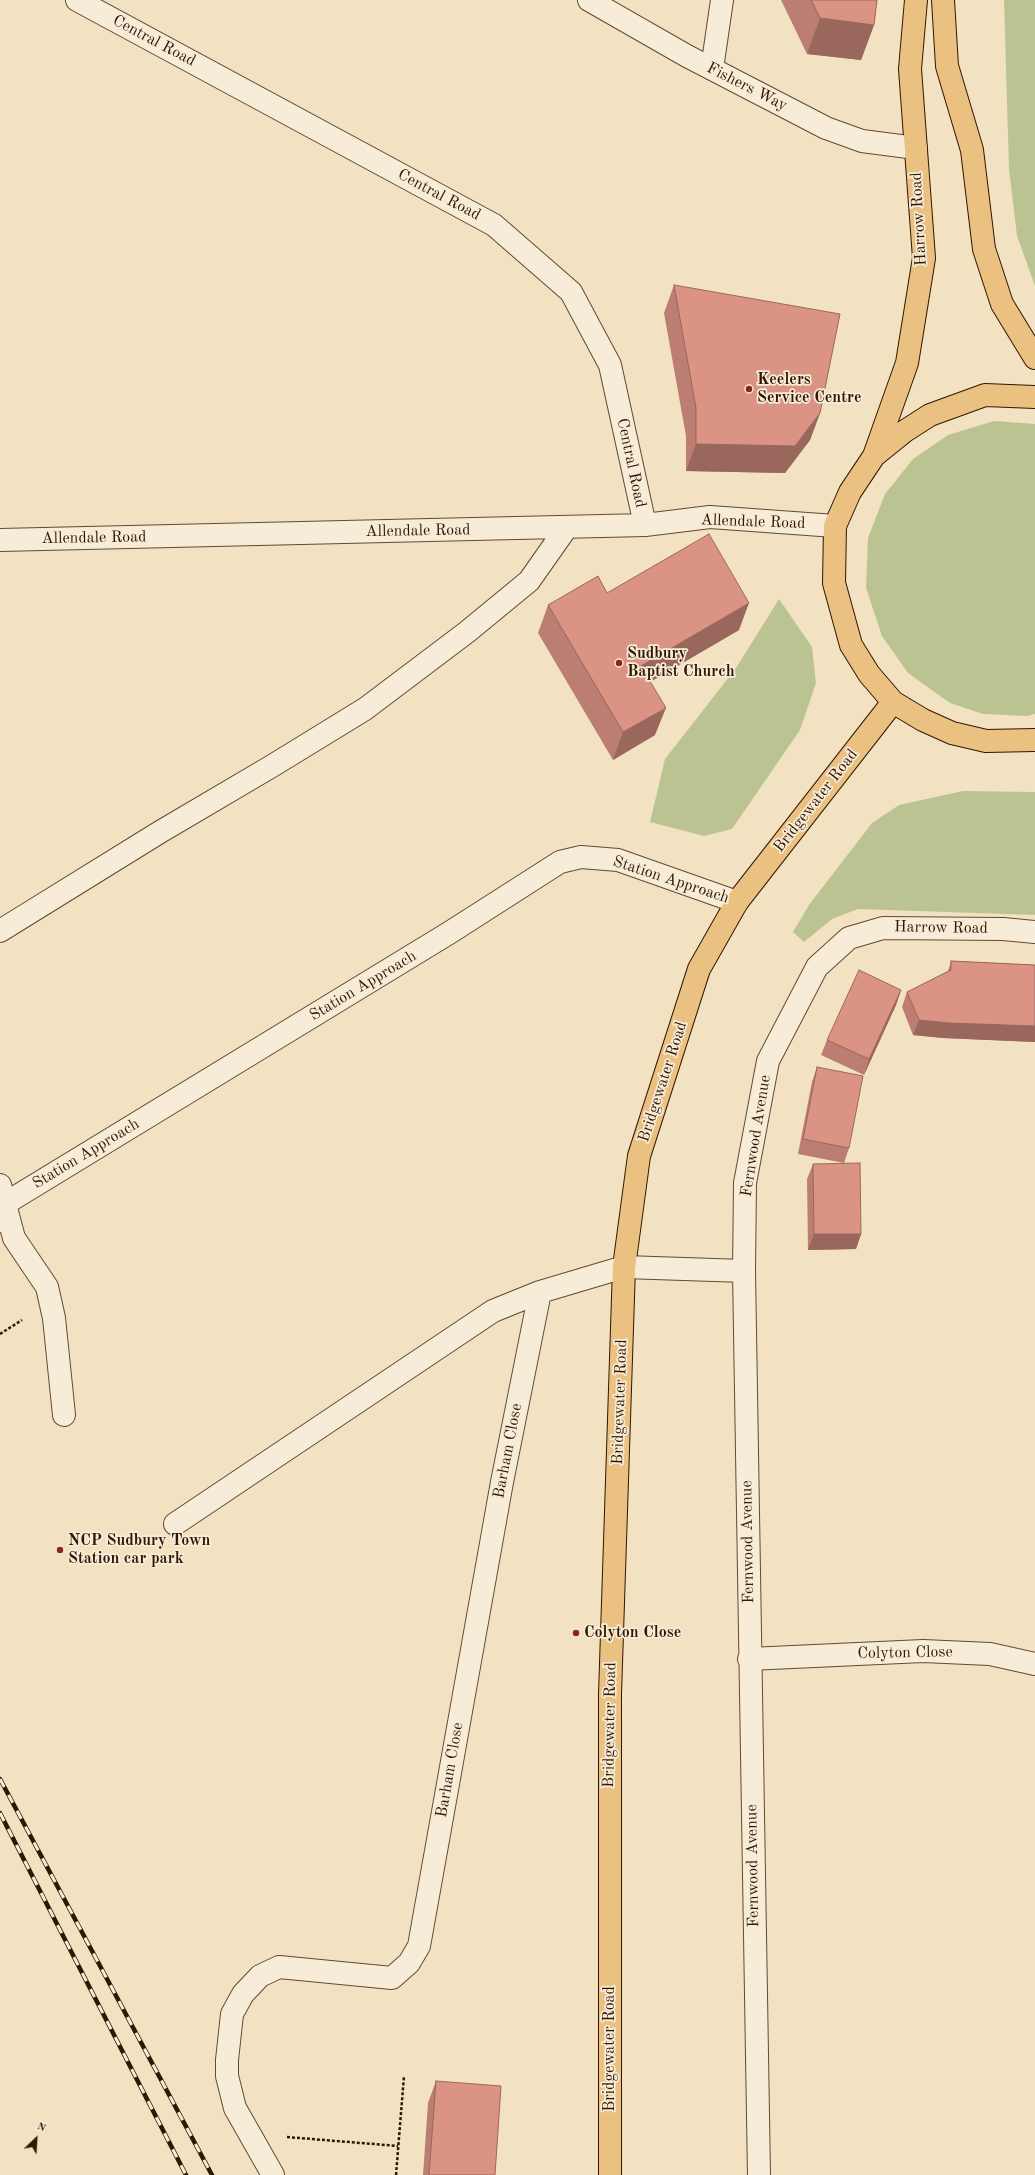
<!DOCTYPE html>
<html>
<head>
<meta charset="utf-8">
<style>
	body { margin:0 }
	#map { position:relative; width:1035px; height:2175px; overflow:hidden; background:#f3e2c2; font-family:"Old Standard TT",serif }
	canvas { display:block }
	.north { position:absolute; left:16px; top:2119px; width:40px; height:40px; -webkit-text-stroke:3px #f7ecd7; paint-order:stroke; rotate:25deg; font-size:11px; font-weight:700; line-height:16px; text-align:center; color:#321603 }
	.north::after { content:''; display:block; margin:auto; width:14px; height:18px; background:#321603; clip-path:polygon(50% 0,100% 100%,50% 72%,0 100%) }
</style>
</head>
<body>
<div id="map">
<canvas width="1035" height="2175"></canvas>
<div class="north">N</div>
</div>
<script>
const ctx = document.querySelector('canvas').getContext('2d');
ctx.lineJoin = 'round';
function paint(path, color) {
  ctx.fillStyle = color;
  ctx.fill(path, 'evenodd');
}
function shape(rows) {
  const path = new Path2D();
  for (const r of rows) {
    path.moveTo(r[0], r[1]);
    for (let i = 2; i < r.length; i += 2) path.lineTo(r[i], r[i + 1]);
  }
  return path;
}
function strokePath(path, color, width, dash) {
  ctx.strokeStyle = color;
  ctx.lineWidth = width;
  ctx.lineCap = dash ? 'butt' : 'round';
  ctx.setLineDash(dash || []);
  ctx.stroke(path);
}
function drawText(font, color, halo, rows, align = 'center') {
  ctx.font = font + ' "Old Standard TT",serif';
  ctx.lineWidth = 3.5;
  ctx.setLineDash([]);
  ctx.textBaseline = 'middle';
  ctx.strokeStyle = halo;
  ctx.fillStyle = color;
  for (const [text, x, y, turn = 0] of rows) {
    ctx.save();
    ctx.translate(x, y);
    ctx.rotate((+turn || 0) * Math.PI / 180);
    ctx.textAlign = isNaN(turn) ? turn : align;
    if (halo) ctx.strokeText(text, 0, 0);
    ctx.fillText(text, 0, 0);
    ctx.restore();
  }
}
const green = shape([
	[1004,0,1035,0,1035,286,1017,236,1009,169],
	[994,421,1035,424,1035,714,1027,716,983,714,950,703,908,673,882,636,866,588,868,538,885,494,913,459,948,435],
	[779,599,812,647,816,683,800,730,732,829,704,836,650,822,665,759,736,668],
	[963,791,1035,792,1035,915,858,909,832,919,804,942,793,932,809,905,872,823,899,805]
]);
const path = shape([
	[0,1334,22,1320],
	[287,2137,398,2146],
	[396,2175,404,2076]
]);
const minor = shape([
	[77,0,494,225,571,292,610,365,645,525],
	[589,0,687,56,826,128,862,141,916,148],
	[712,69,722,0],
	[0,540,645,525,710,517,835,526],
	[0,931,160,832,272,766,365,709,467,632,529,581,567,527],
	[0,1185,14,1238,47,1287,54,1318,64,1415],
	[0,1221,6,1203,449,933,560,862,581,857,618,860,737,902],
	[175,1524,493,1311,540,1292],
	[749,1659,923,1651,990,1654,1035,1664],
	[273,2175,235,2108,227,2076,227,2060,232,2014,243,1994,260,1976,279,1967,392,1978,409,1963,419,1946,502,1482,540,1292,624,1267,744,1271],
	[759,2175,744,1271,745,1183,768,1061,817,967,849,938,883,928,1003,929,1035,932]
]);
const major = shape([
	[943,0,947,66,972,150,984,249,1002,304,1035,358],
	[1035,397,985,395,930,415,905,431,874,456,850,492,835,526,834,583,851,645,869,674,893,702,923,720,952,733,986,741,1035,740],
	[874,456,907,363,924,258,910,69,916,0],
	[610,2175,610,1694,624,1267,639,1156,699,969,737,902,893,702]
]);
const rail = shape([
	[0,1779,212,2175],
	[0,1813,186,2175]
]);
const wall = shape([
	[781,0,877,0,874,25,861,60,807,54],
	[674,285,820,413,810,440,785,473,686,471,686,436,664,313],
	[607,593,739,630,650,682,655,735,613,760,538,633,548,605],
	[951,961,1035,965,1035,1042,943,1038,913,1035,902,1007,907,992,948,971],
	[901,990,896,1005,864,1075,821,1055,827,1040],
	[817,1067,849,1148,844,1163,798,1154,812,1082],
	[813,1164,861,1234,856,1249,808,1250,807,1179],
	[436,2081,495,2175,423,2175,428,2103]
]);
const shadedWall = shape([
	[820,18,874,25,861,60,807,54],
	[820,413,810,440,785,473,686,471,696,444],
	[749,603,739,630,631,693,641,666],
	[666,708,655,735,613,760,623,732],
	[901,990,896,1005,864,1075,869,1059],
	[919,1020,1035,1026,1035,1042,943,1038,913,1035],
	[814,1234,861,1234,856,1249,808,1250]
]);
const building = shape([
	[811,0,877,0,874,25,820,18,811,0],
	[674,285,840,314,820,413,795,446,696,444,696,408,674,285],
	[709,534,749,603,641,666,666,708,623,732,548,605,598,576,607,593,709,534],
	[951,961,1035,965,1035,1026,949,1023,919,1020,907,992,951,970,951,961],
	[859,970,901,990,869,1059,827,1040,859,970],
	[817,1067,863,1076,849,1148,803,1139,817,1067],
	[860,1163,861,1234,814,1234,813,1164,860,1163],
	[436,2081,501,2086,495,2175,429,2175,436,2081]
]);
const markers = [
	[749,389,4,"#8f2418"],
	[619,663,4,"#8f2418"],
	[60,1550,4,"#8f2418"],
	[576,1633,4,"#8f2418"]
];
const streetNames = [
	["Central Road",154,41,28],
	["Fishers Way",747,87,27],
	["Central Road",439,195,28],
	["Harrow Road",919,219,-93],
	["Central Road",631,463,78],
	["Allendale Road",753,522,2],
	["Allendale Road",418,531,-1],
	["Allendale Road",94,538,-1],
	["Bridgewater Road",816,801,-52],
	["Station Approach",671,880,18],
	["Harrow Road",941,928,1],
	["Station Approach",363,986,-31],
	["Bridgewater Road",663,1082,-72],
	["Fernwood Avenue",756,1136,-81],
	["Station Approach",86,1154,-31],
	["Bridgewater Road",620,1402,-88],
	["Barham Close",508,1451,-79],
	["Fernwood Avenue",748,1542,-91],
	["Colyton Close",905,1653,-1],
	["Bridgewater Road",610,1725,-89],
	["Barham Close",450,1770,-80],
	["Fernwood Avenue",753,1866,-91],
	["Bridgewater Road",610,2049,-90]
];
const poiNames = [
	["Keelers",757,380],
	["Service Centre",757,398],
	["Sudbury",627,654],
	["Baptist Church",627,672],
	["NCP Sudbury Town",68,1541],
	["Station car park",68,1559],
	["Colyton Close",584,1633]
];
paint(green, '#bcc392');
strokePath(minor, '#624933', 24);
strokePath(major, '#321603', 24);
strokePath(path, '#321603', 2.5, [3, 2]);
strokePath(minor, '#f7ecd7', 22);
strokePath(major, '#eac181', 22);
strokePath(rail, '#321603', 4.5);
strokePath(rail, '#f7ecd7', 3, [9]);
paint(wall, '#bc7e72');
paint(shadedWall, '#99675c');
paint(building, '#db9384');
strokePath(building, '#99675c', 1);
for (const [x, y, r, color] of markers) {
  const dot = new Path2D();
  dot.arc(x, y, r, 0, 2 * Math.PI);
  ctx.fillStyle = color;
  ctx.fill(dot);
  strokePath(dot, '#f7ecd7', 1.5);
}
drawText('16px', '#321603', '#f7ecd7', streetNames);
drawText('bold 16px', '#321603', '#f7ecd7', poiNames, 'left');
</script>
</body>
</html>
